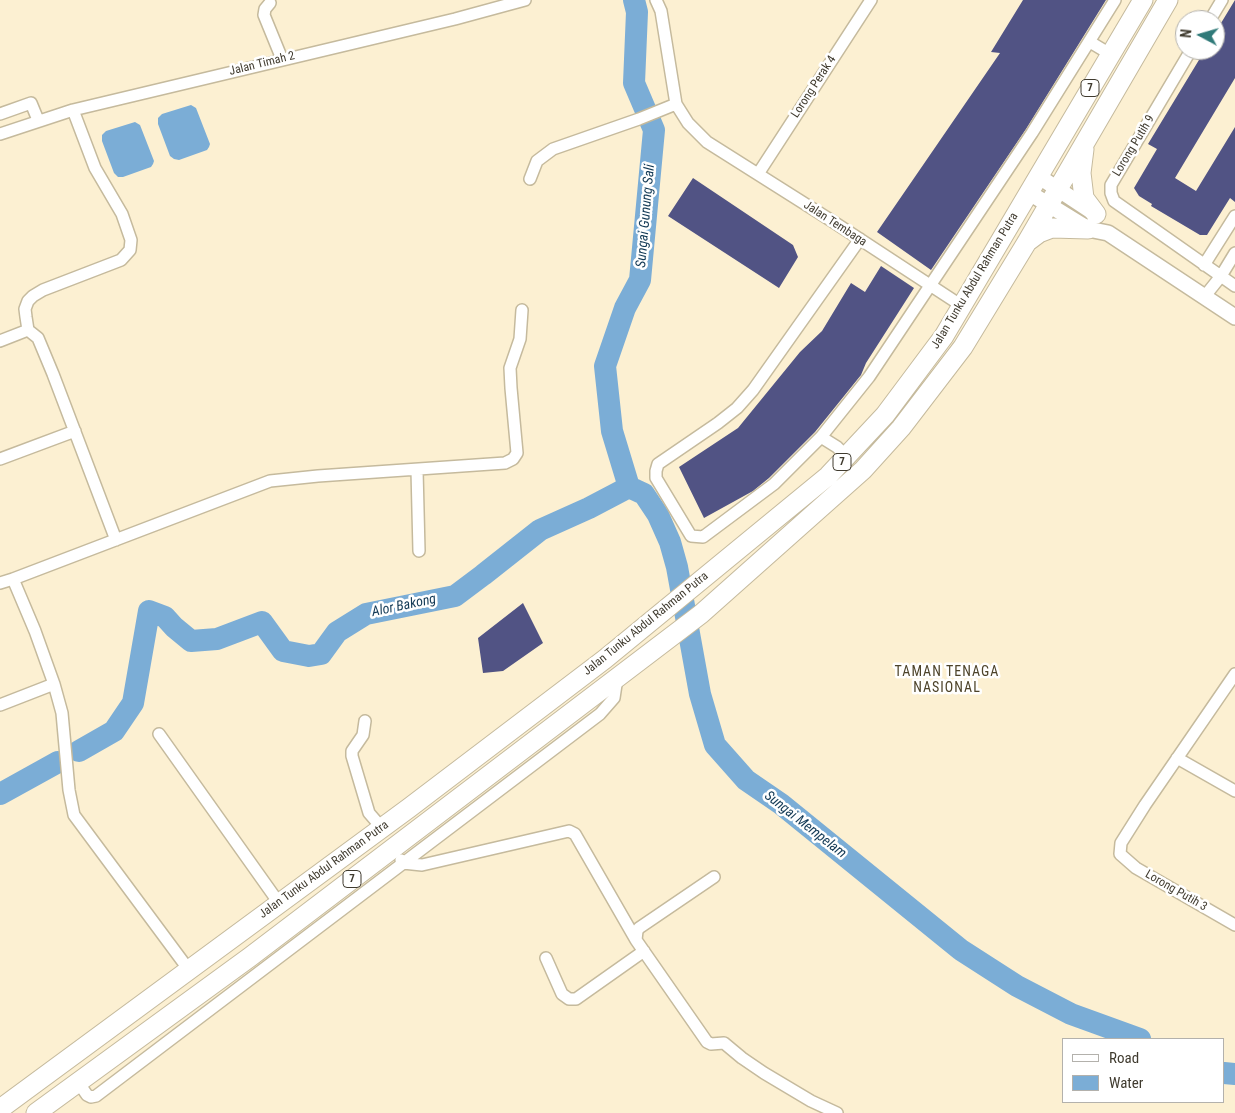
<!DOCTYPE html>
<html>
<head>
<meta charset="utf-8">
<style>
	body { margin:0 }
	#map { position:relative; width:1235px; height:1113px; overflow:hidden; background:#fcf0d2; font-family:"Roboto Condensed",sans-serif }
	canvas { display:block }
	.legend { position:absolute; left:1062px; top:1038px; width:162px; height:65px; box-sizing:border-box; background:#fff; border:1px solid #b3b1ac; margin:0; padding:6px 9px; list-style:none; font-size:15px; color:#403b2f }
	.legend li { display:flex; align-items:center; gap:10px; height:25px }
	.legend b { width:25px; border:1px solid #b3b1ac }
	.north { position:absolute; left:1175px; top:10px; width:50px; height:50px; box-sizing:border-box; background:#fff; border:1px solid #b3b1ac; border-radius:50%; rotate:276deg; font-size:14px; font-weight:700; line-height:20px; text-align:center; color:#403b2f }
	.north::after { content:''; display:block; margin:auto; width:18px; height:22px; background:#307a79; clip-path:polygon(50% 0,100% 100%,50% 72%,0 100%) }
</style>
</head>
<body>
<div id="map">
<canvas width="1235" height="1113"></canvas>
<ul class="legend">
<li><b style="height:6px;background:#fff"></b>Road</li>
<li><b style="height:14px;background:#7badd6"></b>Water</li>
</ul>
<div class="north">N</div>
</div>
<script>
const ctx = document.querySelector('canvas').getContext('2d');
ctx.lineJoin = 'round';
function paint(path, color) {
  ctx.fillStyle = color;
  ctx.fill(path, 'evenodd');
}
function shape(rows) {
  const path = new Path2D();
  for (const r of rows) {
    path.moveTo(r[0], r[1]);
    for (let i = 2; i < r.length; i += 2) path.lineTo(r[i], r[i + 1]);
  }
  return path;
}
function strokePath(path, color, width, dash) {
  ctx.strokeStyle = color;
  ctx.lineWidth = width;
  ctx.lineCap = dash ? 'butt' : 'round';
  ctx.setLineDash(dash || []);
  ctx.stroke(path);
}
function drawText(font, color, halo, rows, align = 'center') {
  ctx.font = font + ' "Roboto Condensed",sans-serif';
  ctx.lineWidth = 5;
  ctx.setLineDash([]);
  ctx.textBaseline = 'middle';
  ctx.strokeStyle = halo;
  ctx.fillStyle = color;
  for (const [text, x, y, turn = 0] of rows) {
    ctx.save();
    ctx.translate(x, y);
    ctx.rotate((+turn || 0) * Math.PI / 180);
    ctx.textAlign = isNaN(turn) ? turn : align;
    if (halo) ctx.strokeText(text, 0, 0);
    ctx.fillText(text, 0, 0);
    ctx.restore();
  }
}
const water = shape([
	[191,105,196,108,210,144,209,147,207,150,179,160,174,159,170,156,158,124,158,118,162,114],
	[135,122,140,125,154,161,153,164,151,167,123,177,118,177,114,173,102,141,102,135,106,131]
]);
const river = shape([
	[629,487,644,494,658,515,670,542,677,567,700,694,715,745,746,780,781,804,961,950,1017,986,1071,1014,1140,1039],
	[629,487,612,431,605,366,625,308,640,280,654,130,634,83,637,12,634,0],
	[79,751,114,731,133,703,149,611,165,617,174,627,191,641,217,639,262,622,283,651,309,656,321,654,337,632,366,614,455,596,483,575,540,530,589,508,629,487],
	[0,794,58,762],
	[1224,1073,1235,1074]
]);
const building = shape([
	[1023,0,1106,0,1026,129,931,270,877,232,1000,53,991,52],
	[1235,0,1235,78,1175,178,1196,191,1235,127,1235,202,1230,198,1207,235,1200,235,1151,206,1152,204,1139,196,1134,188,1157,149,1148,144,1205,50,1215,50,1215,33],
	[693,178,793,245,798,257,779,288,668,216],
	[881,266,914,288,866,363,861,375,815,432,769,478,753,491,704,518,679,467,738,428,800,352,822,331,851,283,865,292],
	[523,603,543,643,503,671,483,673,478,638]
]);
const minor = shape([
	[656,0,661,11,676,104,688,123,707,142,832,221,962,306],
	[270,3,265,9,264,15,282,59],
	[1210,20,1222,0],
	[1090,42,1110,54],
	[1191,50,1111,185,1111,193,1114,201,1235,286],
	[73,110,95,168,122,214,131,240,130,250,121,260,43,290,33,296,28,301,25,309,26,317,28,330,38,338,53,374,116,540],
	[0,114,31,103,38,120],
	[0,134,73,110,455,19,525,0],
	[758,174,871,0],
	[530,179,537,161,553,149,639,119,676,104],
	[860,239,753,390,737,408,718,423,658,464,656,471,656,478,691,536,703,537,774,484,821,437,869,377,1032,133,1115,0],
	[1204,265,1235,216],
	[1205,296,1221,276,1235,253],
	[0,341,28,330],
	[821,437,837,447,847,457],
	[0,459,75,431],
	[417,470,419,551],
	[0,583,13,579],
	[1235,674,1145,805,1121,843,1120,854,1136,868,1235,925],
	[0,705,54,684],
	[365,721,363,735,352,751,352,756,369,813,382,828],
	[159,734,279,903],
	[1177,758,1235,791],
	[401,860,403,863,422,865,569,831,575,834,636,940],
	[714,877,639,928,637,931,636,940,707,1042,711,1044,724,1043,742,1058,764,1073,811,1101,837,1113],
	[546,958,562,994,569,999,576,999,644,951],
	[189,970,74,815,69,790,62,713,54,684,35,631,13,579,270,481,318,476,505,463,513,459,517,453,511,388,510,368,520,339,522,310],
	[78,1082,87,1095,91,1097,96,1096,600,714,614,698,617,678]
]);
const tertiary = shape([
	[1038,176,1091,211],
	[1028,192,1088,229,1108,233,1235,317]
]);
const primary = shape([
	[1084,149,1081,173,1084,198,1096,214],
	[1027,242,1039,233,1052,228,1088,229],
	[0,1109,409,808,605,659,828,476,885,415,944,336,1143,0],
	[36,1113,250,957,701,614,863,470,901,428,963,347,1027,242,1168,0]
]);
const shields = [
	[1090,88,18],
	[842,462,18],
	[352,879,18]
];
const shieldNames = [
	["7",1090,88],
	["7",842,462],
	["7",352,879]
];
const streetNames = [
	["Jalan Timah 2",262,64,-14],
	["Lorong Perak 4",814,87,-57],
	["Lorong Putih 9",1134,146,-59],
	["Jalan Tembaga",835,224,33],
	["Jalan Tunku Abdul Rahman Putra",975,281,-59],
	["Jalan Tunku Abdul Rahman Putra",646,624,-39],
	["Jalan Tunku Abdul Rahman Putra",324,870,-36],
	["Lorong Putih 3",1176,891,30]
];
const waterNames = [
	["Sungai Gunung Sali",646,216,-85],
	["Alor Bakong",404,606,-12],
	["Sungai Mempelam",805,825,38]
];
const neighbourhoodNames = [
	["TAMAN TENAGA",947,672],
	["NASIONAL",947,688]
];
paint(water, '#7badd6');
strokePath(river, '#7badd6', 22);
paint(building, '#515384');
strokePath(minor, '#c5ba9d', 14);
strokePath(tertiary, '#c5ba9d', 18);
strokePath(primary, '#c5ba9d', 21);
strokePath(minor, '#fff', 11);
strokePath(tertiary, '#fff', 15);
strokePath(primary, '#fff', 19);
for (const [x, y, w] of shields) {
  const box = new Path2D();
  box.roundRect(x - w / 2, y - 8.5, w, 17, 4);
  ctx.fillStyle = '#fff';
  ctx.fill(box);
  strokePath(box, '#403b2f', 1);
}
drawText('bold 11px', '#403b2f', null, shieldNames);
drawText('12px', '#403b2f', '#fff', streetNames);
drawText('italic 14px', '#123955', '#fff', waterNames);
ctx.letterSpacing = '1px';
drawText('14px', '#4d432a', '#fff', neighbourhoodNames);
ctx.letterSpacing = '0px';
</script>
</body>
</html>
